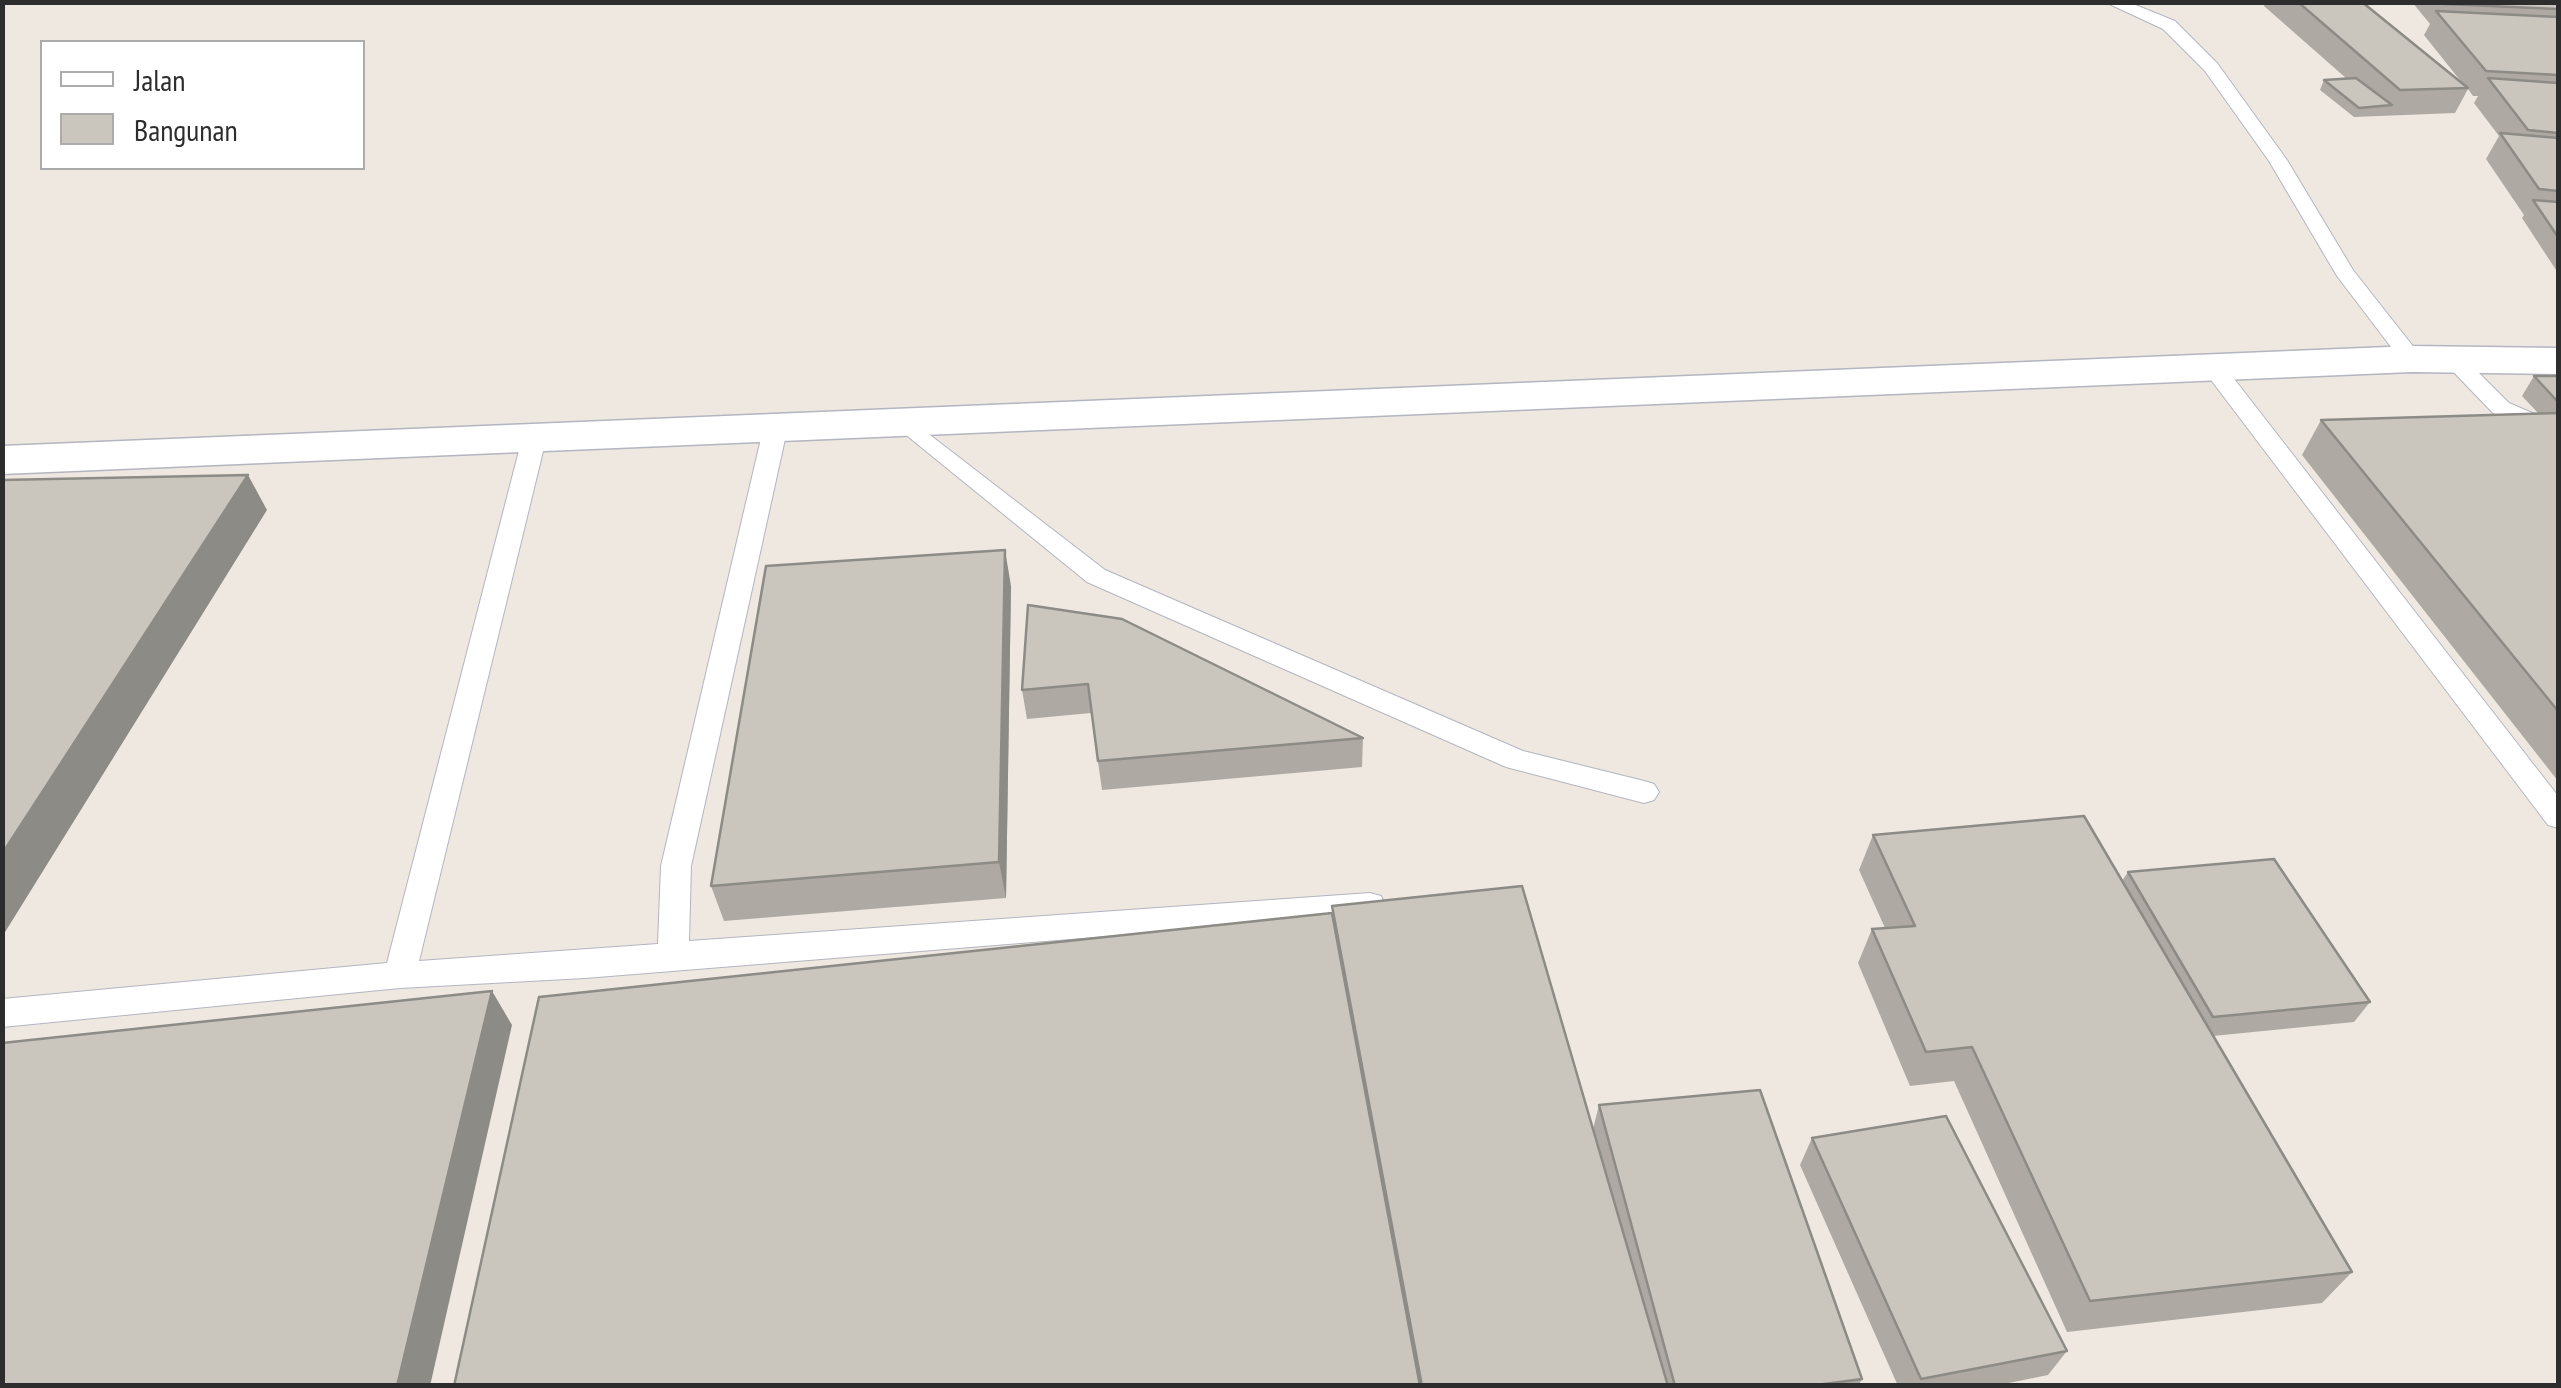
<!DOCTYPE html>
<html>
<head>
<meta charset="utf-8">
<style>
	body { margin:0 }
	#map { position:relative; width:2561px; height:1388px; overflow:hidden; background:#eee8e0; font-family:"PT Sans Narrow",sans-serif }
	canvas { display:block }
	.frame { position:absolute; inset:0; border:5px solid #2d2d2d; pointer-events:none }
	.legend { position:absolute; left:40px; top:40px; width:325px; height:130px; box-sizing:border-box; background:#fff; border:2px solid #ababab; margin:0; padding:12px 18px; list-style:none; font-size:30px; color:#2d2d2d }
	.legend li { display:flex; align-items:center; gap:20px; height:50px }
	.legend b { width:50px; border:2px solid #ababab }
</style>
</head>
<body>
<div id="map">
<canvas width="2561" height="1388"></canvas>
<div class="frame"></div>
<ul class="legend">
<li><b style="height:12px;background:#fff"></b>Jalan</li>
<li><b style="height:28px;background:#cac6be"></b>Bangunan</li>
</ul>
</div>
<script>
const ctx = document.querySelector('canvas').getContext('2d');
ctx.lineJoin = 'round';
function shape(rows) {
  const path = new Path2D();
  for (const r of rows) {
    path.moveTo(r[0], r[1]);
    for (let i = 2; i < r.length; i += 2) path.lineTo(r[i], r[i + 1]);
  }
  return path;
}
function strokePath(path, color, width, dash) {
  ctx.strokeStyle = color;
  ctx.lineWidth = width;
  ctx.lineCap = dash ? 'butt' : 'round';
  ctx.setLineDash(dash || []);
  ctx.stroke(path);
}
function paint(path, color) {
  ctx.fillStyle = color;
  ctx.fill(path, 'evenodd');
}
const lane = shape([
	[2105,2,2128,2,2175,21,2217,63,2287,160,2353,270,2423,359,2420,364,2404,364,2337,276,2269,161,2205,71,2163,29,2105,2],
	[2451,351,2459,353,2509,403,2558,424,2558,439,2493,413,2440,358,2451,351],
	[2213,360,2221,362,2558,796,2558,828,2548,825,2205,372,2205,362,2213,360],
	[908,418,1105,570,1523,751,1644,781,1654,784,1659,792,1654,800,1644,803,1506,767,1087,582,900,430,900,420,908,418],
	[775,423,787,430,691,866,689,941,1370,893,1381,896,1385,905,1381,914,585,978,400,988,2,1027,2,999,387,963,522,439,534,432,546,439,419,961,658,944,661,866,763,430,775,423]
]);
const street = shape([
	[2412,346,2558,348,2558,374,2412,372,2,474,2,446,2412,346]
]);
const wall = shape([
	[2265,2,2362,2,2463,84,2424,35,2430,24,2412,2,2558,2,2558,273,2522,218,2524,215,2486,159,2499,136,2474,103,2478,96,2473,96,2468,89,2455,113,2354,117,2320,90,2324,80,2347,79,2264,6],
	[2534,376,2558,376,2558,781,2302,455,2321,420,2538,413,2522,396],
	[1011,586,1006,898,724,921,711,886],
	[1028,605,1363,738,1362,767,1102,790,1091,713,1027,719,1022,690],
	[1873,835,2122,881,2128,872,2370,1002,2354,1022,2213,1036,2352,1272,2322,1303,2067,1332,1954,1081,1910,1086,1858,963,1872,929,1885,928,1859,870],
	[1332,906,1593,1129,1599,1105,1862,1379,1858,1386,454,1386,1332,913],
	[1812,1138,2067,1351,2048,1375,1994,1386,1898,1386,1800,1165]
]);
const shadedWall = shape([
	[248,475,267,510,2,937,2,854],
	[1005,550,1011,586,1006,898,999,862],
	[492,991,512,1025,430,1386,397,1386]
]);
const building = shape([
	[2298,2,2362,2,2468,88,2400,90,2298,2],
	[2444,2,2558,2,2558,9,2445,4,2444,2],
	[2436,11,2558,17,2558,75,2486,71,2436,11],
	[2356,78,2392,105,2359,108,2324,80,2356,78],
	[2488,78,2558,83,2558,133,2528,130,2488,78],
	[2500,133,2558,138,2558,191,2539,189,2500,133],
	[2533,200,2558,202,2558,237,2533,200],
	[2534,376,2558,376,2558,402,2534,376],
	[2558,413,2558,711,2321,420,2558,413],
	[248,475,2,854,2,480,248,475],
	[1005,550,999,862,711,886,766,566,1005,550],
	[1028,605,1122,619,1363,738,1098,761,1088,684,1022,690,1028,605],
	[2084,816,2352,1272,2090,1301,1972,1047,1926,1052,1872,929,1915,926,1873,835,2084,816],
	[2274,859,2370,1002,2213,1017,2128,872,2274,859],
	[1522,886,1668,1386,1422,1386,1332,906,1522,886],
	[1332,913,1420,1386,454,1386,539,997,1332,913],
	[492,991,397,1386,2,1386,2,1043,492,991],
	[1760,1090,1862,1379,1809,1386,1675,1386,1599,1105,1760,1090],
	[1946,1116,2067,1351,1921,1379,1812,1138,1946,1116]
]);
strokePath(lane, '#b3b5c0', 2);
strokePath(street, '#b3b5c0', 3);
paint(lane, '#fff');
paint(street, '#fff');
paint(wall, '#aeaaa3');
paint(shadedWall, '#8d8b85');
paint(building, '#cac6be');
strokePath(building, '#8d8b85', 2.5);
</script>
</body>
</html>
